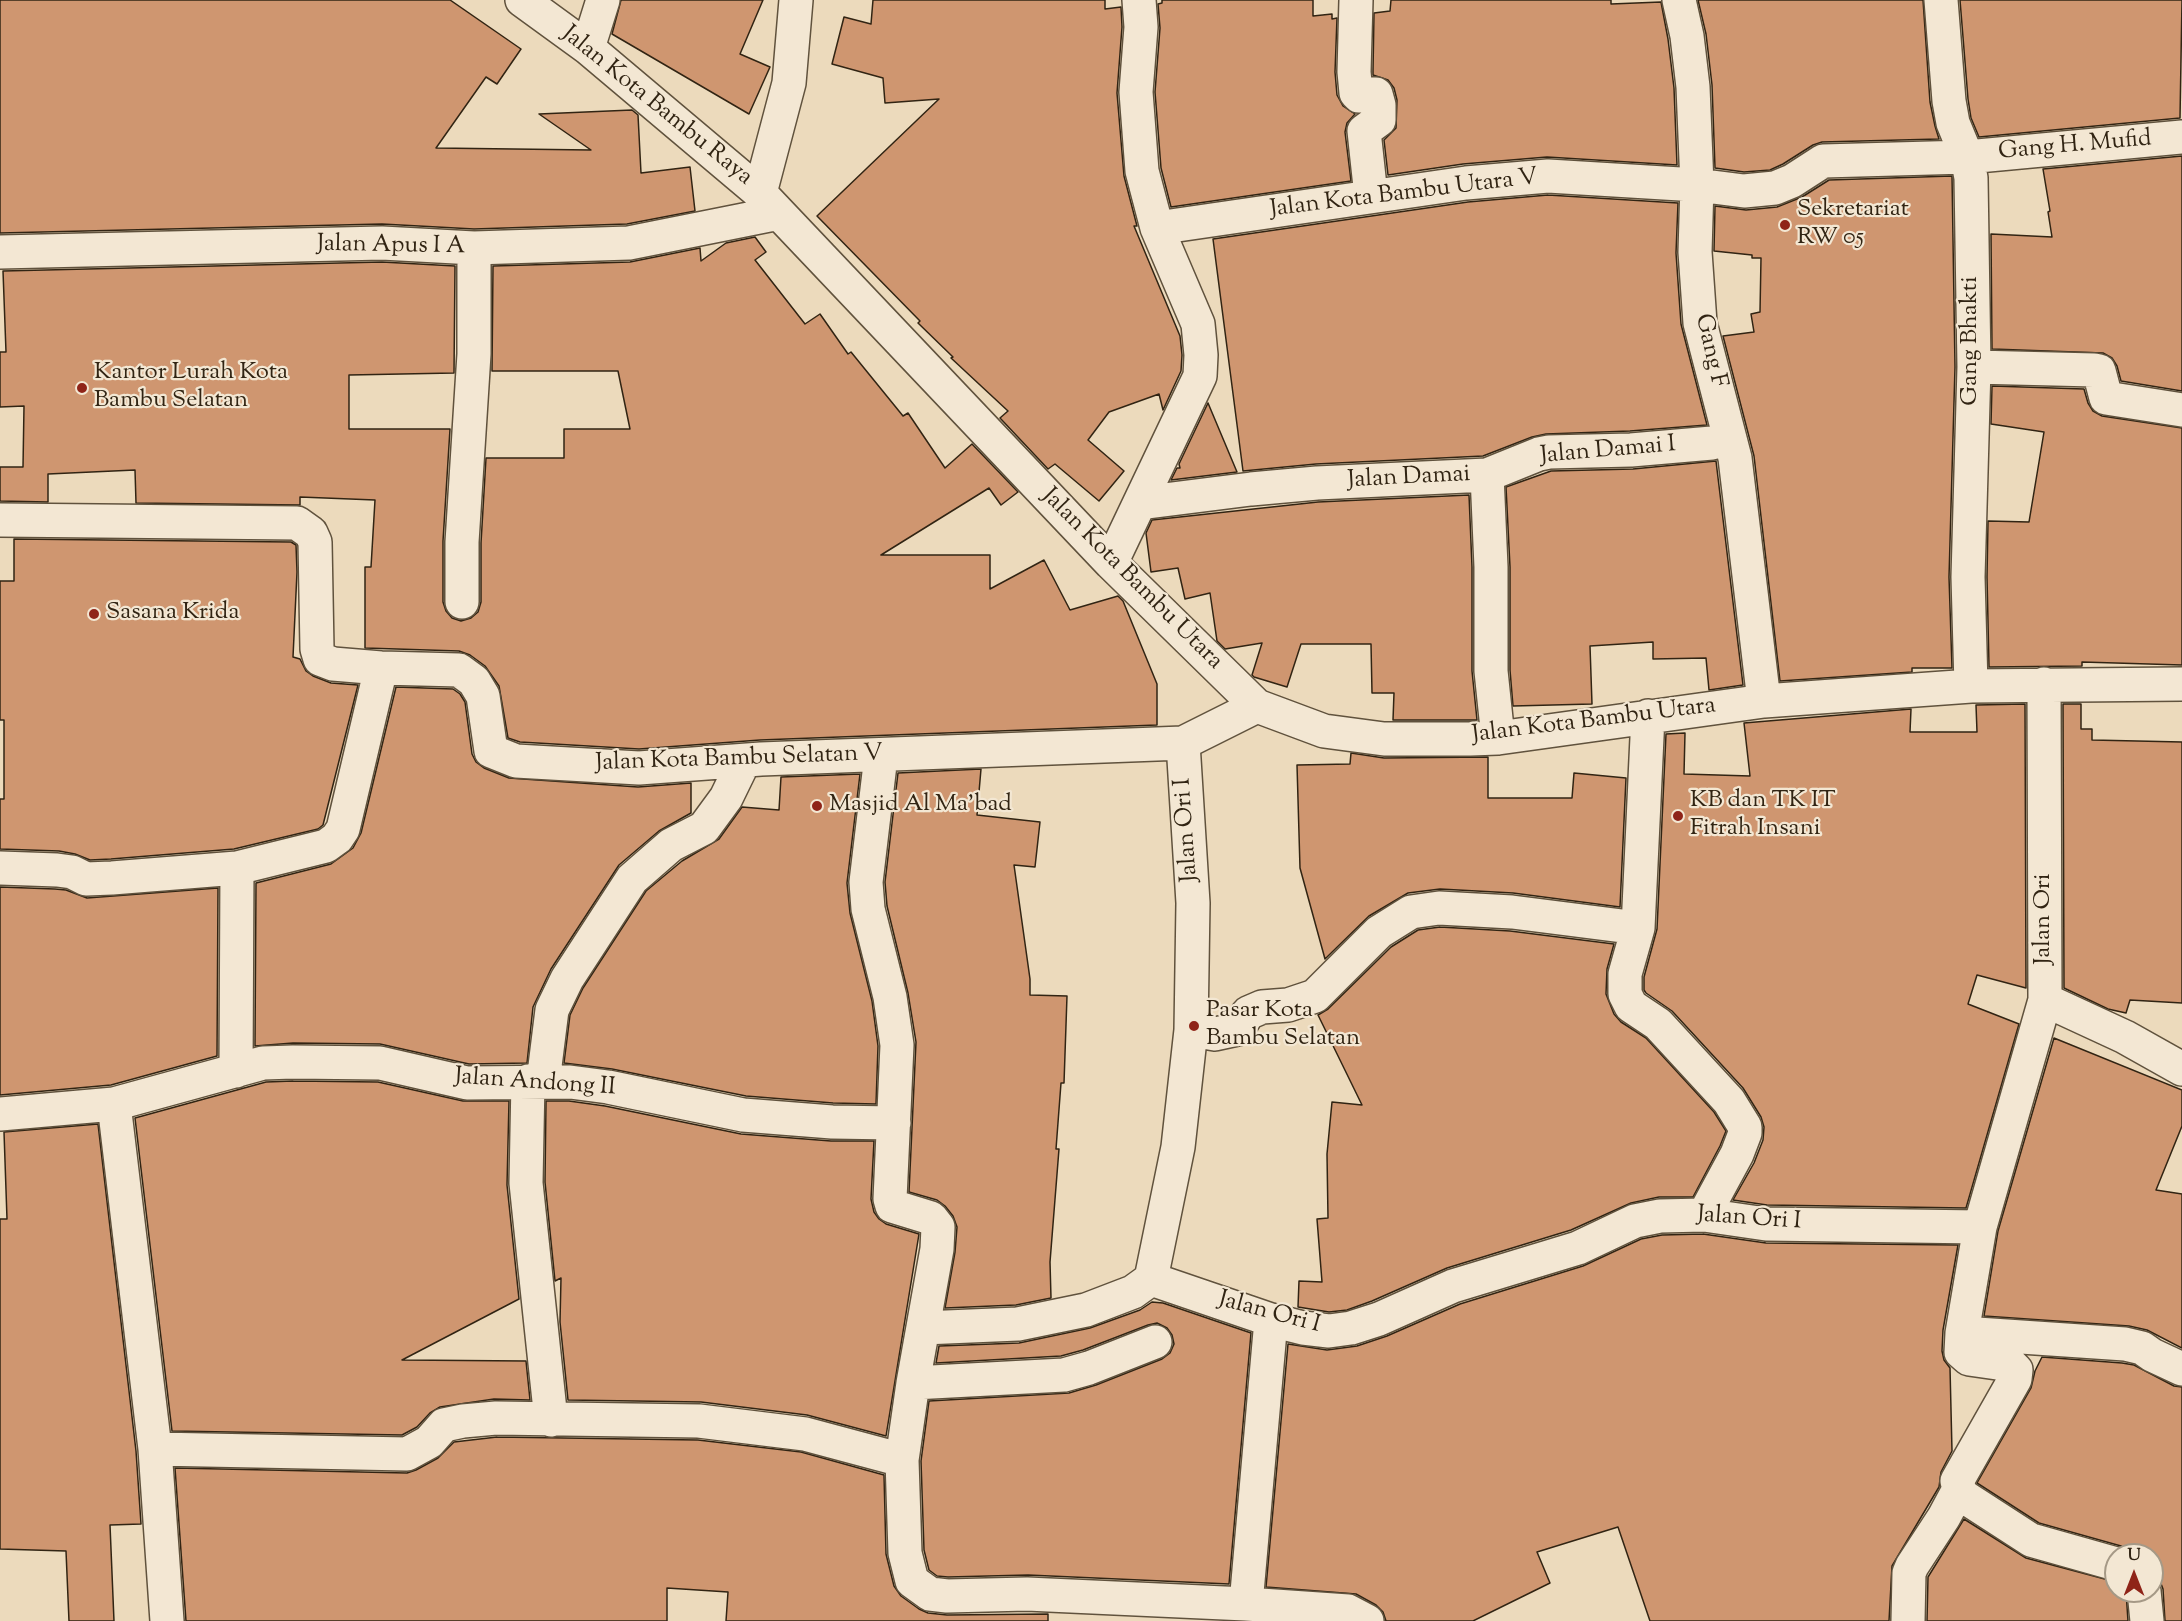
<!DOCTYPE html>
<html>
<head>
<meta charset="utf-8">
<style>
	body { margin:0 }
	#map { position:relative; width:2182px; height:1621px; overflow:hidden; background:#ecdabc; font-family:"Sorts Mill Goudy",serif }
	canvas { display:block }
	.north { position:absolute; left:2104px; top:1543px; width:60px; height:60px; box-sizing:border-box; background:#f3e7d3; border:2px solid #a59986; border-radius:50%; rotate:0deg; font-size:16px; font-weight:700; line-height:24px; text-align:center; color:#312413 }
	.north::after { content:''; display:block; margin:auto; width:21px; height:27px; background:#8f2418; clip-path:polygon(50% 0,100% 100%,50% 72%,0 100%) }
</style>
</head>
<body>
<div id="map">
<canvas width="2182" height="1621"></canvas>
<div class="north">U</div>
</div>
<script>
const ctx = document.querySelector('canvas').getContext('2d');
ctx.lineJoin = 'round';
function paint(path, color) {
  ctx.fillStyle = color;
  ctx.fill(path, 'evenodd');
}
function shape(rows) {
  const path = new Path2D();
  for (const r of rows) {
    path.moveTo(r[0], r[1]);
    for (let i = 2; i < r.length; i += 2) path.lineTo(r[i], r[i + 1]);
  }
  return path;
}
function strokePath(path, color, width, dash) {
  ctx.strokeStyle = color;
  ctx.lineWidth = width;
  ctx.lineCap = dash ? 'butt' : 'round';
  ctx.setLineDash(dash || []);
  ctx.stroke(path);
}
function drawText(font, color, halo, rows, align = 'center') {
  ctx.font = font + ' "Sorts Mill Goudy",serif';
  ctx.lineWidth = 4.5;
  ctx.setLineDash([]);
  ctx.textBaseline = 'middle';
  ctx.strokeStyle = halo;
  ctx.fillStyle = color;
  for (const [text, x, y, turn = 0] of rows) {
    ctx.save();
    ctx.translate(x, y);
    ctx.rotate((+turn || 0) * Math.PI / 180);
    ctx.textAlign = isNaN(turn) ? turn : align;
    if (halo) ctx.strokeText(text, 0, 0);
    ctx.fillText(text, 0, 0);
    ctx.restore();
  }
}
const building = shape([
	[0,0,450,0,521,49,497,84,486,77,436,148,591,150,539,114,632,110,638,115,641,173,690,167,695,211,627,224,474,229,382,224,0,233,0,0],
	[621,0,763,0,740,54,770,67,749,114,612,34,621,0],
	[873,0,1105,0,1105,9,1121,7,1122,27,1117,93,1124,176,1137,226,1134,226,1180,336,1182,355,1181,371,1163,410,1159,394,1109,412,1088,440,1124,471,1099,501,1055,464,1048,469,1000,418,1008,411,951,358,953,357,918,323,920,321,817,216,939,99,885,103,883,78,832,64,844,17,871,24,873,0],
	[1162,0,1313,0,1313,16,1332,14,1332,19,1337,18,1335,72,1337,95,1343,106,1355,114,1347,123,1345,132,1351,181,1171,207,1161,168,1155,92,1160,28,1158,4,1162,3,1162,0],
	[1391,0,1611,0,1611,4,1661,2,1668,39,1674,88,1677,165,1547,157,1463,164,1388,175,1384,140,1396,128,1397,100,1394,88,1388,80,1373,75,1373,71,1374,13,1390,11,1391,0],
	[1698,0,1923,0,1930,102,1935,126,1939,139,1822,142,1813,145,1783,164,1770,170,1744,172,1715,168,1712,85,1706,34,1698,0],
	[1960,0,2182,0,2180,118,1979,137,1971,118,1968,99,1960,0],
	[2182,156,2182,391,2121,381,2117,366,2112,358,2103,353,1992,349,1991,234,2052,237,2048,212,2050,211,2043,169,2182,156],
	[1952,176,1955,367,1949,577,1952,668,1912,668,1912,672,1780,681,1754,456,1723,336,1754,332,1751,314,1760,312,1761,258,1752,258,1752,255,1714,251,1715,206,1746,210,1777,207,1802,197,1829,180,1952,176],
	[1548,195,1678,203,1676,253,1681,324,1707,425,1630,431,1546,434,1532,437,1483,456,1316,464,1243,471,1213,239,1468,202,1548,195],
	[755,237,766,252,755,260,805,324,820,314,848,354,851,352,903,416,908,413,945,468,972,444,1018,492,1001,505,989,488,881,555,990,555,990,589,1044,560,1070,610,1118,596,1123,601,1157,684,1157,725,760,740,639,749,520,742,508,738,499,686,485,666,470,655,459,651,365,648,365,567,371,567,375,500,300,497,300,505,136,503,135,470,48,474,48,502,0,501,0,467,23,467,24,406,0,407,0,352,6,352,3,271,382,262,455,266,454,373,349,375,349,429,450,429,443,541,443,602,446,611,452,618,461,621,471,618,478,612,481,602,481,543,486,458,564,458,564,429,630,429,618,371,492,371,493,266,630,262,700,248,701,261,726,243,755,237],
	[1992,386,2084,389,2088,403,2093,411,2102,416,2182,428,2182,665,2082,662,2082,666,1989,667,1987,577,1988,521,2029,522,2044,432,1991,424,1992,386],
	[1208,403,1237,472,1171,480,1177,468,1180,468,1179,464,1208,403],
	[1716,461,1743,685,1709,690,1706,658,1653,659,1653,642,1590,646,1592,704,1513,706,1510,670,1510,567,1506,487,1551,471,1633,469,1716,461],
	[1469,495,1472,567,1472,671,1477,720,1393,720,1394,693,1372,693,1371,644,1301,644,1287,687,1254,677,1252,675,1262,643,1225,649,1217,641,1210,593,1185,599,1178,568,1151,572,1146,533,1152,520,1318,502,1469,495],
	[14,539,291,542,296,545,297,572,293,657,300,659,306,671,313,676,331,683,358,685,323,825,318,829,234,849,111,859,90,860,75,854,59,851,0,849,0,799,4,799,4,720,0,720,0,581,14,581,14,539],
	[396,687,453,689,460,694,465,702,472,754,476,762,484,768,509,778,638,787,691,783,691,813,659,831,619,865,551,969,533,1007,527,1063,469,1064,380,1044,293,1043,255,1046,256,883,331,864,353,848,361,833,396,687],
	[2025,704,2026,988,1977,975,1968,1004,2019,1024,1966,1208,1767,1205,1733,1200,1754,1163,1763,1140,1764,1127,1761,1117,1743,1088,1672,1011,1646,993,1644,990,1644,977,1657,929,1666,734,1685,733,1684,774,1750,776,1744,723,1911,709,1910,732,1977,732,1976,705,2025,704],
	[2063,704,2081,704,2081,729,2092,729,2092,740,2182,742,2182,1003,2130,1000,2126,1013,2108,1009,2064,988,2063,704],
	[1351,753,1384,758,1488,757,1488,798,1572,798,1574,773,1626,778,1620,907,1513,893,1440,889,1408,893,1369,916,1325,959,1300,868,1297,765,1350,764,1351,753],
	[981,769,977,815,1040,822,1035,867,1014,865,1030,979,1030,995,1067,996,1064,1083,1061,1083,1056,1149,1059,1149,1050,1262,1051,1298,1016,1305,945,1308,955,1252,957,1227,953,1216,945,1206,937,1200,909,1192,916,1042,908,993,887,906,885,882,898,773,981,769],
	[860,774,847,883,850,913,872,1001,878,1046,876,1104,833,1103,746,1096,612,1069,564,1063,570,1015,583,988,646,891,682,861,719,839,742,807,779,810,781,777,860,774],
	[0,887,55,889,66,890,87,898,218,888,217,1056,111,1085,0,1095,0,887],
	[1440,927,1510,931,1614,944,1607,969,1606,994,1614,1014,1621,1022,1646,1038,1714,1112,1726,1131,1720,1146,1693,1197,1659,1197,1631,1203,1571,1230,1447,1268,1372,1301,1347,1310,1329,1312,1298,1307,1299,1281,1322,1282,1317,1219,1328,1218,1327,1154,1332,1102,1362,1105,1318,1015,1328,1009,1391,947,1418,930,1440,927],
	[2054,1038,2182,1090,2182,1126,2156,1190,2182,1194,2182,1348,2147,1330,2129,1326,1984,1316,1998,1231,2054,1038],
	[293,1081,378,1082,463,1101,509,1101,507,1185,519,1299,402,1360,526,1361,530,1400,494,1399,440,1407,430,1413,417,1427,402,1435,172,1431,135,1118,266,1082,293,1081],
	[546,1101,569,1101,605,1106,741,1134,831,1141,874,1141,871,1199,874,1212,879,1219,886,1224,919,1234,886,1436,807,1415,701,1402,568,1400,560,1322,561,1278,555,1281,545,1182,546,1101],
	[98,1124,136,1451,141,1524,110,1525,114,1621,69,1621,66,1551,0,1549,0,1219,7,1219,4,1132,98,1124],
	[1703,1234,1766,1243,1958,1245,1943,1330,1942,1351,1944,1360,1950,1368,1952,1451,1941,1472,1939,1487,1892,1566,1889,1621,1650,1621,1618,1527,1537,1552,1550,1583,1473,1621,1386,1621,1383,1612,1376,1605,1356,1594,1266,1587,1288,1344,1327,1350,1357,1346,1387,1336,1460,1304,1583,1266,1641,1239,1662,1235,1703,1234],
	[1152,1302,1163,1303,1251,1333,1229,1584,1028,1575,948,1577,937,1576,929,1570,924,1550,921,1461,929,1401,1069,1393,1096,1385,1162,1359,1170,1353,1174,1344,1172,1335,1167,1328,1157,1323,1148,1325,1083,1350,1061,1356,936,1363,939,1346,1019,1343,1090,1328,1140,1310,1152,1302],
	[2042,1357,2122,1363,2134,1365,2174,1386,2182,1387,2182,1621,2165,1621,2163,1589,2160,1581,2152,1574,2152,1555,2132,1555,2129,1551,2121,1546,2039,1523,1977,1483,2031,1388,2035,1371,2042,1357],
	[497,1437,698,1440,801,1452,884,1475,886,1554,894,1586,901,1596,919,1609,928,1613,947,1615,1048,1614,1048,1621,726,1621,728,1592,667,1588,667,1621,186,1621,175,1468,407,1473,416,1470,438,1458,454,1442,497,1437],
	[1964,1519,2026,1558,2116,1582,2116,1591,2126,1591,2128,1621,1927,1621,1928,1577,1964,1519]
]);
const minor = shape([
	[522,0,588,48,760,193,1111,563,1257,706,1324,731,1384,739,1470,739,1498,738,1764,701,1971,686,2182,684],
	[1356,0,1354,72,1356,93,1359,96,1367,94,1376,94,1379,105,1379,120,1364,131,1371,196],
	[1679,0,1687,36,1693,87,1697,185,1695,252,1700,323,1735,458,1764,701],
	[1941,0,1949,101,1953,123,1967,157,1971,178,1974,367,1968,577,1971,686],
	[588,48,603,0],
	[760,193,789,83,796,0],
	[1157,228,1466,183,1548,176,1697,185,1744,191,1775,188,1792,181,1823,161,1967,157,2182,137],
	[0,252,382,243,474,248,629,243,779,213],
	[1974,367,2094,370,2099,371,2106,398,2182,410],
	[1487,475,1491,567,1491,671,1498,738],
	[1140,503,1251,489,1317,483,1487,475,1539,454,1549,452,1631,450,1712,443,1730,439],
	[0,520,297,523,311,533,315,542,317,649,320,659,333,664,381,668,459,670,474,681,483,696,491,751,516,761,639,768,761,759,1183,743,1257,706],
	[1111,563,1200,376,1201,355,1198,324,1157,228,1142,171,1136,92,1141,27,1139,0],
	[462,602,462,542,474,354,474,248],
	[2044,684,2045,1000,1980,1227,1962,1333,1961,1352,1969,1359,2011,1365,2016,1370,2015,1379,1957,1481,1959,1489,1963,1496,2031,1540,2116,1564],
	[1648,716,1638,928,1625,974,1625,994,1631,1006,1658,1024,1729,1101,1745,1127,1745,1133,1737,1154,1704,1215],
	[881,756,866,882,868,909,890,997,897,1045,890,1199,892,1206,931,1218,938,1227,937,1249,913,1383,902,1460,905,1553,912,1581,930,1594,947,1596,1027,1594,1246,1604,1348,1611,1367,1621],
	[0,868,57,870,72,872,86,879,112,878,237,868,326,846,337,838,343,829,381,668],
	[2045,1000,2125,1037,2182,1069],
	[1191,1030,1215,1034,1238,1029,1248,1013,1262,1007,1288,1005,1315,996,1379,932,1411,912,1439,908,1512,912,1638,928],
	[236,1071,237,868],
	[528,1081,526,1183,551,1420],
	[543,1082,552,1010,567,979,632,879,671,845,704,828,726,798,744,761],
	[114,1104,155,1449,167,1621],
	[0,1114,114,1104,263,1063,293,1062,380,1063,467,1083,570,1082,608,1087,743,1115,832,1122,894,1123],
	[1151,1279,1271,1320,1303,1328,1329,1331,1351,1328,1379,1319,1453,1286,1578,1248,1635,1221,1660,1216,1704,1215,1766,1224,1980,1227],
	[1151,1279,1178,1147,1191,1030,1193,903,1183,743],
	[923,1328,1018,1324,1086,1310,1133,1292,1151,1279],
	[1962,1333,2125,1344,2142,1348,2152,1355,2182,1369],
	[913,1383,1064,1375,1089,1368,1155,1342],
	[155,1449,407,1454,429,1442,444,1425,463,1421,496,1418,699,1421,805,1434,902,1460],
	[2144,1591,2147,1621],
	[1246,1604,1271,1320],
	[1908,1621,1909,1573,1912,1566,1944,1517,1959,1489]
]);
const markers = [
	[1785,225,6,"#8f2418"],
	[82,388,6,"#8f2418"],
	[94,614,6,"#8f2418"],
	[817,806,6,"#8f2418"],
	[1678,816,6,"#8f2418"],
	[1194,1026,6,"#8f2418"]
];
const streetNames = [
	["Jalan Kota Bambu Raya",656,107,39],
	["Gang H. Mufid",2075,147,-5],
	["Jalan Kota Bambu Utara V",1404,195,-7],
	["Jalan Apus I A",391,247,1],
	["Gang Bhakti",1972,341,-90],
	["Gang F",1709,351,77],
	["Jalan Damai I",1608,452,-5],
	["Jalan Damai",1409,479,-3],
	["Jalan Kota Bambu Utara",1131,580,45],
	["Jalan Kota Bambu Utara",1594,722,-7],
	["Jalan Kota Bambu Selatan V",739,760,-2],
	["Jalan Ori I",1188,830,-94],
	["Jalan Ori",2045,919,-90],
	["Jalan Andong II",535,1084,4],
	["Jalan Ori I",1749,1220,4],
	["Jalan Ori I",1269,1314,15]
];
const poiNames = [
	["Sekretariat",1797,211],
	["RW 05",1797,239],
	["Kantor Lurah Kota",94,374],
	["Bambu Selatan",94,402],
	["Sasana Krida",106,614],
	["KB dan TK IT",1690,802],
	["Fitrah Insani",1690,830],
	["Masjid Al Ma'bad",829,806],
	["Pasar Kota",1206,1012],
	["Bambu Selatan",1206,1040]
];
paint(building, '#cf9670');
strokePath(building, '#312413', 1.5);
strokePath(minor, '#60523d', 36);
strokePath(minor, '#f3e7d3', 33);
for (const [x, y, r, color] of markers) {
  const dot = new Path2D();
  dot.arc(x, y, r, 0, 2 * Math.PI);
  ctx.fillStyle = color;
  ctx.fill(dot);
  strokePath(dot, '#f3e7d3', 2);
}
drawText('24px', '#312413', '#f3e7d3', streetNames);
drawText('24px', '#312413', '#f3e7d3', poiNames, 'left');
</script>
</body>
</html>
